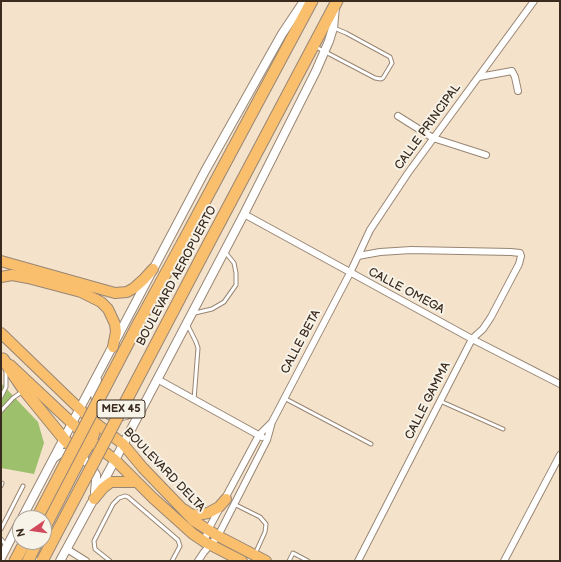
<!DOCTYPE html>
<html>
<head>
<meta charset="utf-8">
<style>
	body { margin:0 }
	#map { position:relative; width:561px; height:562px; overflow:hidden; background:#f5e2cb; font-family:"Balsamiq Sans",sans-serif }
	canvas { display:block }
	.frame { position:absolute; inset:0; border:2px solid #3b2a1e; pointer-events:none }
	.north { position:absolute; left:12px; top:510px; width:40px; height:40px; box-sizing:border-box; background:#f7f3e8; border:1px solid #aca397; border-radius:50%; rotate:257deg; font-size:11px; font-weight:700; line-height:16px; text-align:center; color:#3b2a1e }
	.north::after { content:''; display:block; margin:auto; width:14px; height:18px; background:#d1495b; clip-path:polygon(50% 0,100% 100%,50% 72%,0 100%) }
</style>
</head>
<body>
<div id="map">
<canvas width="561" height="562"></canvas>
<div class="frame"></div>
<div class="north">N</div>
</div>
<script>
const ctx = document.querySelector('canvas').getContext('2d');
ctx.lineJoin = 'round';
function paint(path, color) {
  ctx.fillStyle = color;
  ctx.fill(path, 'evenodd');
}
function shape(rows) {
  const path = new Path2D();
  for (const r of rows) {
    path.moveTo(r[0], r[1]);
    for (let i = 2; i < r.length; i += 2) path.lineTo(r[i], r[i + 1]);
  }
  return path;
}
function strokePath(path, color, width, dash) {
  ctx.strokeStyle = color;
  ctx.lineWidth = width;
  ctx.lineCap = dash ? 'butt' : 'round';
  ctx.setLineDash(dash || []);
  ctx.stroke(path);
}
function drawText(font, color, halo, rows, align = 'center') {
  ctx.font = font + ' "Balsamiq Sans",sans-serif';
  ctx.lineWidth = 4;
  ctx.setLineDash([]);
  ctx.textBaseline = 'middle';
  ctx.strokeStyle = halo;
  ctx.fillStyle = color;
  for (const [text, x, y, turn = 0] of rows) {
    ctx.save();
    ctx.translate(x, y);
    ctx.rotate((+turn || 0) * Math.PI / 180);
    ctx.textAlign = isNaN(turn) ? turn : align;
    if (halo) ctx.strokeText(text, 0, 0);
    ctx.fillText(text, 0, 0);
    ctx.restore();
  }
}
const green = shape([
	[1,383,38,422,44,443,34,474,1,468]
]);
const service = shape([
	[316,47,375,78,381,79,383,78,392,63,390,57,346,33,334,28],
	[195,313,212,309,224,302,236,285,236,273,234,263,225,252],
	[187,324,196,342,198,348,194,400],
	[1,397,6,387,6,371],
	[284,398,371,444],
	[440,401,503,429],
	[1,411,13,398,23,391],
	[1,486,2,483],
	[234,504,260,517,266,524,265,532,255,554],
	[1,529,23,486],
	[1,539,6,545],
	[110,561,95,549,94,541,113,504,119,498,125,496,128,497,178,540,180,546,172,561],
	[289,561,293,553,308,561]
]);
const minor = shape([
	[479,77,512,71,515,77,518,91],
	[398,116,433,138,486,155],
	[244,214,472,339,560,384],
	[157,379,262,437],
	[204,543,208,530,259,435,271,423],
	[67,549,86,561],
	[198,561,204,552,218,536,267,440,272,422,350,273,370,230,408,173,534,1],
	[358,561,472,339,483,329,491,317,519,264,521,256,520,253,511,252,411,250,380,252,358,256],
	[504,561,560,455]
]);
const tertiary = shape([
	[97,380,95,395,97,404,102,410,111,416,118,417,126,415,141,407],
	[54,458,59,454,64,453,75,454,81,457,90,465,96,475,96,481,95,492],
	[22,518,205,171,282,34,304,1],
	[1,558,20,521],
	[60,561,115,460,244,214,316,71,329,41,333,28,335,7]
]);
const primary = shape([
	[1,261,115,293,127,292,134,288,144,279,153,269],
	[1,277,12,275,28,278,81,292,101,302,108,309,115,324,116,332,113,347],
	[1,333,89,418,123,444,143,468,194,521,218,536,266,561],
	[10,365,91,441,115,460,153,498,193,534,205,542,242,561],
	[94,499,103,488,111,482,137,482],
	[185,510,190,514,197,515,208,513,219,507,226,499]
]);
const trunk = shape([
	[183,242,312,1],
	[201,258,337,1],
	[3,359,24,390,64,439,81,457],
	[44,529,81,457,91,441,94,433,93,428,89,418],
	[15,561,25,542],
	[28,561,37,542]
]);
const trunkBridge = shape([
	[37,518,137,326,183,242],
	[42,561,201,258]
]);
const shields = [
	[121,409,48]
];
const shieldNames = [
	["MEX 45",121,409]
];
const streetNames = [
	["CALLE PRINCIPAL",428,127,-54],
	["BOULEVARD AEROPUERTO",177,276,-62],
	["CALLE OMEGA",406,291,28],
	["CALLE BETA",301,342,-62],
	["CALLE GAMMA",428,401,-63],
	["BOULEVARD DELTA",164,470,46]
];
paint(green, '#9cc06b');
strokePath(service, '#988674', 5);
strokePath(minor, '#988674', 8);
strokePath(tertiary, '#988674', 10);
strokePath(primary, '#988674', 12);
strokePath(trunk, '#988674', 13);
strokePath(service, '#fff', 3);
strokePath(minor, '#fff', 6);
strokePath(tertiary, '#fff', 8);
strokePath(primary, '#f9bf6d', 10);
strokePath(trunk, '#f9bf6d', 11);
strokePath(trunkBridge, '#988674', 13, []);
strokePath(trunkBridge, '#f9bf6d', 11);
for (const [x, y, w] of shields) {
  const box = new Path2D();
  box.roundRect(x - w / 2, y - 9, w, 18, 3);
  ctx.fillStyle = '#f7f3e8';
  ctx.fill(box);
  strokePath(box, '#3b2a1e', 1);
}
drawText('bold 11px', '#3b2a1e', null, shieldNames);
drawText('12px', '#3b2a1e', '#f7f3e8', streetNames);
</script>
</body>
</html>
